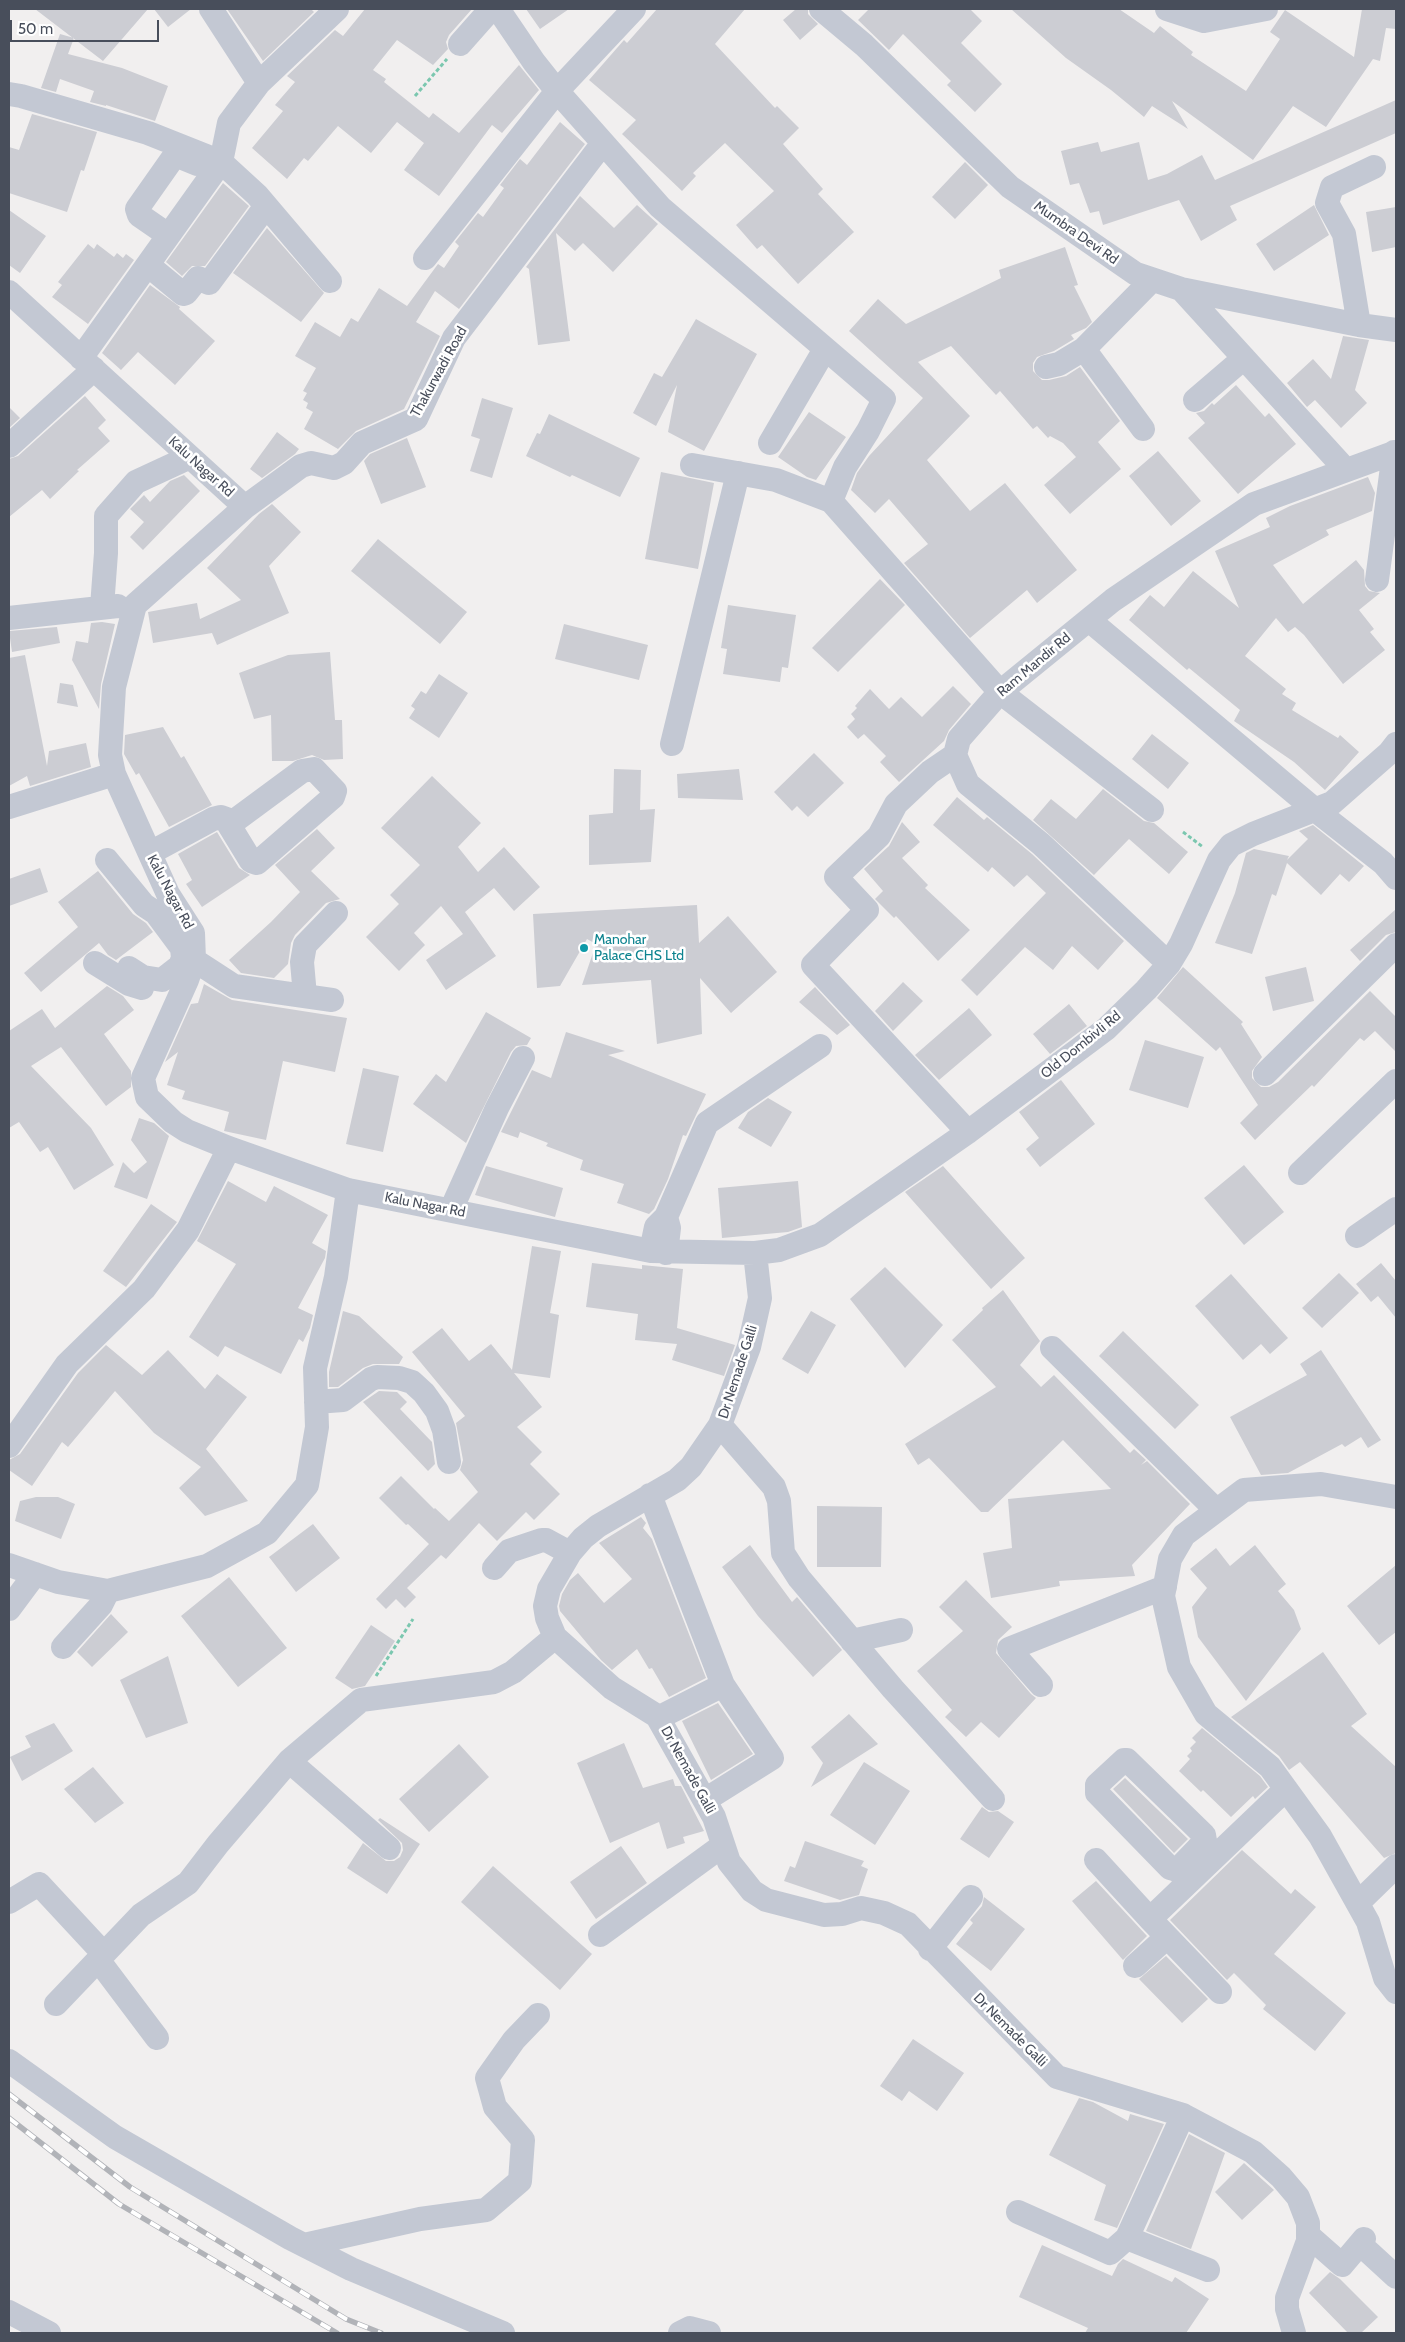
<!DOCTYPE html>
<html>
<head>
<meta charset="utf-8">
<style>
	body { margin:0 }
	#map { position:relative; width:1405px; height:2342px; overflow:hidden; background:#f1efef; font-family:Cabin,sans-serif }
	canvas { display:block }
	.frame { position:absolute; inset:0; border:10px solid #484e5b; pointer-events:none }
	.scale { position:absolute; left:10px; top:20px; width:149px; height:22px; box-sizing:border-box; border:2px solid #484e5b; border-top:0; padding-left:6px; font-size:15px; line-height:18px; white-space:nowrap; color:#484e5b; -webkit-text-stroke:4px #fff; paint-order:stroke }
</style>
</head>
<body>
<div id="map">
<canvas width="1405" height="2342"></canvas>
<div class="frame"></div>
<div class="scale">50 m</div>
</div>
<script>
const ctx = document.querySelector('canvas').getContext('2d');
ctx.lineJoin = 'round';
function paint(path, color) {
  ctx.fillStyle = color;
  ctx.fill(path, 'evenodd');
}
function shape(rows) {
  const path = new Path2D();
  for (const r of rows) {
    path.moveTo(r[0], r[1]);
    for (let i = 2; i < r.length; i += 2) path.lineTo(r[i], r[i + 1]);
  }
  return path;
}
function strokePath(path, color, width, dash) {
  ctx.strokeStyle = color;
  ctx.lineWidth = width;
  ctx.lineCap = dash ? 'butt' : 'round';
  ctx.setLineDash(dash || []);
  ctx.stroke(path);
}
function drawText(font, color, halo, rows, align = 'center') {
  ctx.font = font + ' Cabin,sans-serif';
  ctx.lineWidth = 5;
  ctx.setLineDash([]);
  ctx.textBaseline = 'middle';
  ctx.strokeStyle = halo;
  ctx.fillStyle = color;
  for (const [text, x, y, turn = 0] of rows) {
    ctx.save();
    ctx.translate(x, y);
    ctx.rotate((+turn || 0) * Math.PI / 180);
    ctx.textAlign = isNaN(turn) ? turn : align;
    if (halo) ctx.strokeText(text, 0, 0);
    ctx.fillText(text, 0, 0);
    ctx.restore();
  }
}
const building = shape([
	[35,9,148,9,103,61],
	[154,9,191,9,168,27],
	[227,9,311,9,314,12,263,61],
	[365,9,472,9,449,35,446,42,448,49,433,65,397,40,373,70,386,79,384,82,429,118,433,113,459,133,519,65,539,90,502,133,492,125,439,196,404,170,424,143,397,122,371,153,338,126,308,161,304,158,287,179,252,148,283,111,275,105,295,82,287,76,335,30,343,36],
	[526,9,569,9,540,29],
	[657,9,745,9,715,44,775,108,777,106,799,128,783,144,823,189,818,194,854,232,798,284,762,245,757,249,736,225,774,191,725,143,693,173,696,176,682,191,622,134,636,120,589,80,624,40,627,43],
	[796,9,808,9,808,14,818,24,800,40,783,20],
	[869,9,970,9,982,21,961,43,1002,84,975,112,947,85,951,81,903,34,889,50,858,20],
	[1011,9,1119,9,1154,33,1160,26,1193,52,1191,55,1246,91,1280,39,1270,32,1285,10,1354,57,1362,9,1396,9,1396,29,1386,28,1380,61,1373,59,1326,127,1293,106,1253,160,1172,101,1188,129,1152,106,1144,117,1111,90,1066,58],
	[60,34,74,38,68,54,122,68,168,86,155,121,106,105,106,106,90,102,94,91,60,79,56,92,41,88],
	[1396,100,1396,133,1230,206,1237,220,1201,241,1179,200,1103,225,1099,211,1090,213,1079,183,1070,185,1061,151,1098,142,1101,152,1139,142,1148,180,1167,174,1202,155,1215,180],
	[32,114,97,132,84,171,81,170,67,212,9,193,9,147,19,150],
	[560,122,585,144,459,309,435,291,416,322,440,336,404,409,356,431,338,449,304,429,313,412,306,408,308,403,303,400,307,393,303,391,316,368,295,356,315,322,340,337,351,318,358,322,379,288,407,306,438,264,444,268,459,246,455,242,478,213,483,217,504,188,500,185,520,159,527,165],
	[965,162,988,185,955,219,932,197],
	[223,183,249,206,205,266,192,266,182,276,166,262],
	[580,196,614,228,637,205,658,224,613,272,583,243,575,251,556,233,570,341,538,345,529,269,526,267],
	[1314,205,1329,235,1274,271,1256,244],
	[1396,207,1396,247,1372,252,1366,212],
	[9,210,46,236,20,273,9,265],
	[267,228,324,293,301,322,233,273],
	[88,244,94,249,97,244,114,257,117,253,123,258,126,254,134,260,88,324,52,297,62,285,58,282],
	[1065,247,1078,285,1074,286,1092,322,1086,328,1071,335,1074,339,1054,351,1037,357,1033,363,1033,371,1042,380,1049,380,1066,376,1080,367,1120,421,1098,442,1121,469,1070,514,1044,485,1076,457,1063,443,1050,436,1048,438,1037,426,1033,429,1000,391,996,395,951,346,918,362,970,416,927,460,970,511,1005,483,1077,570,1037,603,1027,590,970,638,904,563,928,544,889,499,875,513,851,490,857,473,869,456,923,398,849,331,878,299,906,324,1001,278,999,270],
	[150,285,180,307,179,309,215,341,175,385,138,352,121,370,102,353],
	[696,319,757,354,704,451,668,432,677,385,656,426,633,413,654,373,662,377],
	[1343,336,1369,340,1355,390,1367,403,1341,428,1315,400,1307,407,1287,383,1313,359,1331,379],
	[1236,385,1265,417,1269,413,1296,444,1238,494,1188,438,1205,423,1196,413,1204,411,1212,403,1214,405],
	[85,396,106,420,98,428,110,441,77,470,79,471,50,499,42,490,9,517,9,459,18,456],
	[482,398,513,408,492,478,470,471,480,439,471,436],
	[9,407,20,418,9,428],
	[809,412,846,437,816,480,807,477,778,457],
	[549,414,640,458,620,497,572,475,570,477,526,456,537,433,540,434],
	[277,432,299,449,295,454,262,478,250,469],
	[407,438,426,487,381,504,364,461,370,454],
	[1158,451,1201,501,1171,526,1129,476],
	[661,472,714,483,698,569,645,559],
	[184,475,200,491,143,550,130,537,144,522,130,509,144,495,150,502,170,481],
	[1368,477,1375,493,1372,511,1326,530,1329,535,1273,565,1303,604,1356,560,1364,570,1365,586,1369,591,1380,593,1359,610,1374,629,1370,632,1385,650,1343,684,1304,635,1295,627,1288,632,1276,618,1245,656,1286,689,1282,694,1296,703,1292,710,1338,738,1340,735,1359,752,1325,790,1294,762,1234,721,1240,710,1189,668,1187,670,1129,620,1150,595,1164,607,1193,571,1239,608,1215,551,1270,527,1266,518,1290,506],
	[272,504,301,532,269,566,289,613,217,645,212,633,153,643,148,612,197,603,200,619,241,600,207,568,259,514],
	[378,539,467,612,440,644,351,571],
	[880,579,905,605,838,672,812,648],
	[728,605,796,615,788,668,782,667,780,682,723,674,727,649,721,648],
	[102,622,115,624,101,684,99,709,72,660,76,641,88,643,91,623],
	[564,624,648,645,639,680,555,659],
	[57,627,60,643,12,652,9,631],
	[330,652,335,720,342,720,343,759,324,760,312,755,293,761,272,761,271,715,254,719,239,673,288,655],
	[25,655,47,766,49,751,86,743,91,767,30,786,27,776,9,786,9,658],
	[439,674,468,693,439,738,409,718,415,709,411,706,421,691,426,694],
	[60,683,73,685,78,707,57,703],
	[953,686,971,704,949,730,944,741,899,782,880,762,886,756,864,734,858,739,847,727,855,719,851,714,857,708,855,706,870,689,889,709,901,697,922,717],
	[163,727,181,758,184,756,212,805,169,827,139,773,136,775,124,754,125,735],
	[1152,734,1189,763,1168,789,1132,759],
	[814,753,844,783,808,817,797,806,792,811,774,792],
	[614,769,641,770,640,810,655,809,651,862,589,865,589,815,613,813],
	[739,769,743,800,678,798,677,774],
	[432,776,481,823,458,847,478,872,504,847,540,887,514,911,494,888,465,912,496,956,446,990,426,960,463,934,441,906,414,933,425,945,399,971,366,937,399,904,390,895,420,865,381,828],
	[1103,789,1144,821,1154,823,1188,852,1169,874,1129,839,1094,875,1033,820,1051,799,1076,819],
	[957,797,984,820,987,817,1032,854,1124,941,1098,970,1072,946,1053,970,1025,947,977,996,961,980,1046,893,1027,875,1014,887,992,867,988,872,933,825],
	[902,822,920,842,902,858,928,885,925,888,970,930,938,961,896,916,894,918,875,899,883,891,864,869,889,846],
	[1313,825,1364,866,1349,882,1340,874,1321,895,1287,863,1276,896,1272,894,1252,954,1215,943,1235,893,1246,853,1254,849,1289,856,1287,860,1308,839,1299,831],
	[317,829,335,848,311,871,340,899,326,903,295,935,291,943,288,964,274,978,241,973,229,960,271,922,300,892,275,865],
	[217,832,239,868,250,875,202,907,186,884,192,880,178,854],
	[40,868,48,892,9,906,9,879],
	[98,871,133,914,146,923,153,932,116,960,108,955,99,943,41,992,24,973,78,927,58,902],
	[697,905,699,943,728,916,777,972,731,1013,700,978,702,1034,657,1044,651,980,582,985,596,944,587,939,560,986,537,988,533,914],
	[1396,909,1396,932,1386,935,1360,961,1350,950],
	[1183,967,1243,1022,1241,1024,1262,1057,1252,1071,1252,1078,1261,1087,1269,1087,1278,1082,1370,991,1396,1017,1396,1052,1375,1031,1364,1041,1360,1038,1314,1087,1312,1085,1255,1140,1240,1123,1258,1105,1220,1047,1216,1051,1157,998],
	[1306,967,1314,1001,1273,1011,1265,977],
	[903,982,923,1001,893,1031,875,1011],
	[204,984,232,1000,347,1018,335,1072,283,1061,266,1140,224,1131,229,1112,182,1099,185,1091,167,1085,178,1052,165,1062,191,1004,198,1003],
	[107,986,123,996,134,1010,104,1034,131,1071,131,1087,106,1106,61,1047,31,1066,91,1128,114,1165,74,1190,48,1147,40,1152,19,1122,9,1128,9,1031,42,1009,55,1028],
	[815,987,850,1025,837,1035,799,1002],
	[1069,1004,1087,1026,1050,1054,1033,1034],
	[969,1008,992,1035,939,1080,915,1055],
	[486,1012,531,1038,527,1045,516,1046,511,1052,466,1143,413,1104,436,1074,446,1082],
	[566,1032,625,1051,608,1055,706,1094,686,1136,683,1135,668,1179,654,1209,649,1214,617,1203,624,1184,580,1170,583,1160,546,1146,548,1143,520,1132,518,1138,501,1132,532,1070,551,1078],
	[1145,1040,1204,1057,1188,1108,1129,1090],
	[363,1068,399,1076,383,1152,346,1144],
	[1061,1080,1095,1124,1040,1167,1026,1149,1039,1138,1019,1112],
	[768,1098,792,1112,771,1147,738,1128,748,1112],
	[139,1118,154,1123,169,1136,147,1199,114,1187,123,1162,134,1173,147,1162,131,1140],
	[1244,1165,1284,1212,1244,1245,1204,1198],
	[486,1166,563,1188,555,1217,475,1195],
	[943,1166,1025,1258,991,1289,905,1192],
	[228,1181,266,1202,274,1186,328,1215,312,1243,326,1251,325,1258,298,1308,313,1315,310,1328,303,1342,299,1339,281,1374,225,1346,218,1357,189,1337,236,1264,197,1241],
	[798,1181,802,1227,788,1232,722,1238,718,1188],
	[151,1204,177,1222,126,1287,103,1271],
	[532,1246,561,1251,550,1313,559,1315,550,1378,514,1373,542,1407,517,1427,542,1452,530,1464,560,1494,534,1520,526,1512,497,1541,479,1523,446,1559,441,1555,407,1588,416,1597,405,1608,396,1599,386,1609,376,1599,429,1544,408,1524,406,1525,379,1498,401,1476,434,1509,435,1508,449,1521,478,1492,460,1470,463,1460,456,1423,465,1416,412,1352,442,1328,469,1361,491,1344,512,1370],
	[592,1263,642,1269,642,1265,683,1269,677,1328,735,1345,724,1376,672,1360,677,1344,635,1340,638,1314,586,1307],
	[1381,1263,1396,1281,1396,1318,1378,1296,1371,1302,1356,1284],
	[885,1267,943,1325,905,1368,850,1299],
	[1339,1273,1359,1293,1322,1328,1302,1308],
	[1231,1274,1288,1338,1270,1354,1261,1344,1243,1360,1195,1306],
	[1003,1290,1040,1341,1020,1365,1041,1387,1054,1375,1130,1453,1134,1449,1146,1460,1141,1465,1147,1461,1190,1504,1132,1565,1135,1576,1059,1581,1060,1586,991,1598,983,1553,1012,1548,1008,1499,1111,1489,1063,1440,988,1512,981,1512,929,1458,918,1465,905,1444,996,1387,952,1340,983,1310,982,1308],
	[343,1311,359,1316,403,1357,399,1364,373,1364,363,1368,338,1387,329,1387,329,1372],
	[811,1311,836,1325,808,1374,782,1359],
	[1123,1331,1199,1405,1175,1429,1099,1356],
	[106,1345,142,1375,168,1350,205,1389,217,1374,247,1397,206,1449,248,1501,205,1516,179,1488,201,1467,154,1433,115,1391,68,1447,62,1442,32,1486,9,1470,9,1460,20,1454,78,1373],
	[1321,1350,1381,1440,1368,1448,1361,1437,1345,1447,1342,1444,1288,1473,1261,1475,1230,1417,1307,1375,1300,1364],
	[379,1391,397,1392,407,1402,400,1409,432,1442,435,1464,428,1471,363,1402],
	[36,1497,58,1497,75,1504,61,1539,15,1521,20,1501],
	[817,1506,882,1507,881,1567,817,1567],
	[641,1517,646,1523,643,1528,652,1539,706,1678,669,1697,652,1668,649,1669,637,1649,612,1670,601,1660,560,1611,559,1606,562,1594,570,1580,578,1573,604,1603,632,1579,599,1543],
	[313,1524,340,1558,296,1592,269,1557],
	[750,1545,792,1602,797,1597,842,1650,813,1677,758,1616,722,1567],
	[1255,1545,1286,1584,1278,1591,1294,1610,1301,1629,1246,1701,1198,1637,1192,1607,1207,1588,1190,1569,1216,1548,1230,1566],
	[1396,1565,1396,1632,1379,1645,1347,1606],
	[229,1577,287,1648,238,1687,181,1616],
	[966,1580,1012,1627,998,1640,996,1653,1031,1694,1036,1698,999,1738,981,1722,966,1737,945,1717,952,1710,917,1671,963,1631,939,1607],
	[111,1614,128,1632,92,1667,77,1652],
	[371,1625,395,1641,365,1686,352,1689,335,1678],
	[1323,1652,1367,1714,1351,1726,1396,1767,1396,1853,1384,1858,1300,1762,1289,1770,1279,1756,1231,1717],
	[168,1656,188,1723,146,1738,120,1680],
	[718,1703,753,1754,711,1780,682,1721],
	[849,1714,878,1744,811,1787,823,1763,811,1747],
	[54,1723,73,1751,22,1781,10,1757,31,1747,25,1736],
	[1202,1728,1260,1776,1268,1787,1255,1799,1253,1796,1231,1817,1203,1790,1201,1792,1179,1771,1190,1759,1187,1756,1192,1751,1190,1748,1196,1742,1192,1738],
	[624,1743,643,1788,673,1779,675,1786,681,1786,704,1831,683,1837,685,1843,667,1849,659,1822,610,1843,577,1763],
	[459,1744,489,1777,429,1832,399,1799],
	[864,1762,910,1791,875,1845,830,1815],
	[93,1767,124,1803,95,1823,64,1789],
	[1125,1778,1188,1839,1174,1853,1113,1789],
	[982,1807,989,1812,998,1811,1014,1822,989,1858,960,1839],
	[380,1818,420,1844,387,1894,347,1868,363,1843,386,1861,394,1861,400,1857,403,1850,402,1843,378,1820],
	[805,1841,864,1861,861,1866,868,1869,859,1895,840,1900,784,1881,790,1866,795,1868],
	[621,1846,647,1883,596,1919,570,1882],
	[1242,1850,1291,1894,1295,1889,1316,1907,1274,1954,1346,2013,1315,2051,1263,2009,1266,2005,1234,1973,1227,1980,1170,1920],
	[493,1866,592,1954,560,1990,461,1902],
	[1096,1881,1147,1936,1123,1960,1072,1901],
	[984,1897,1025,1929,991,1971,956,1944,973,1923,970,1920,982,1906],
	[1166,1956,1208,1999,1182,2023,1139,1979],
	[913,2039,964,2073,937,2111,909,2091,902,2101,880,2086],
	[1079,2098,1093,2102,1128,2121,1130,2114,1164,2124,1117,2228,1094,2220,1106,2185,1049,2155],
	[1189,2134,1225,2153,1191,2249,1146,2231],
	[1244,2163,1274,2190,1242,2220,1215,2192],
	[1042,2245,1112,2276,1118,2264,1123,2259,1172,2282,1175,2277,1209,2299,1186,2333,1085,2333,1088,2328,1019,2297],
	[1330,2272,1340,2279,1378,2317,1361,2333,1348,2333,1309,2293]
]);
const path = shape([
	[415,96,447,59],
	[1183,832,1203,847],
	[376,1676,413,1619]
]);
const minor = shape([
	[211,9,259,83],
	[498,9,534,62,557,91,634,9],
	[821,9,864,45,1010,187,1136,274,1181,289,1359,325,1396,330],
	[1167,9,1204,21,1266,9],
	[460,44,491,9],
	[9,94,21,96,148,133,221,162,81,358],
	[603,143,454,338,416,419,362,443,344,463,334,468,311,463,301,466,245,507,135,605,114,687,110,755,114,774,168,894,193,933,194,960,187,980,143,1078,147,1097,173,1122,187,1131,229,1148,348,1190,651,1251,755,1253,779,1250,820,1235,968,1132,1106,1029,1146,990,1169,964,1181,944,1219,860,1231,845,1253,834,1332,803,1389,753,1396,744],
	[168,235,139,215,137,209,175,155,197,164],
	[425,258,557,91,660,207,884,399,868,431,845,467,831,501,1000,692,1152,810],
	[154,270,183,294,186,293,198,278,209,283,266,206],
	[330,281,257,195,221,162,229,123,259,83,337,9],
	[1181,289,1346,470],
	[9,292,245,507],
	[1359,325,1344,234,1327,203,1332,187,1374,167],
	[1046,367,1059,364,1084,349],
	[1195,400,1244,358],
	[1143,429,1084,349,1152,280],
	[770,443,825,349],
	[9,446,94,369],
	[692,465,776,480,831,501],
	[1377,580,1394,452],
	[102,607,106,553,106,516,136,482,190,457],
	[9,618,118,606],
	[1089,620,1314,809,1383,863,1396,878],
	[672,744,738,473],
	[955,755,930,772,896,804,879,836,836,877,867,910,813,965,968,1132],
	[9,807,114,774],
	[150,853,213,819,221,817,232,821,237,819,302,771,314,769,335,791,333,797,257,863,251,861,226,820],
	[107,860,144,905,156,913,182,948,183,958,180,966,162,980,143,977,129,968],
	[194,960,234,986,332,1000],
	[95,963,129,984,142,988],
	[1169,964,1041,844,968,784,955,755,959,739,1000,692,1113,600,1254,504,1396,452],
	[305,996,302,962,305,945,336,913],
	[1265,1074,1396,945],
	[1300,1173,1396,1081],
	[451,1210,497,1108,523,1058],
	[666,1217,707,1123,820,1046],
	[1357,1236,1396,1209],
	[651,1251,656,1227,666,1217,669,1228,666,1253],
	[755,1253,760,1298,749,1347,720,1425,691,1467,677,1480,598,1526,583,1538,570,1553,549,1589,545,1606,547,1618,555,1637,612,1688,657,1716,714,1817,729,1862,752,1891,766,1900,824,1915,842,1914,861,1908,884,1913,908,1924,1057,2077,1183,2115,1253,2152,1281,2177,1298,2197,1308,2223,1308,2241,1287,2298,1287,2309,1294,2333],
	[1052,1348,1216,1510],
	[316,1402,343,1400,371,1379,377,1377,399,1378,412,1382,424,1393,437,1411,444,1430,449,1462],
	[720,1425,774,1487,779,1501,783,1553,799,1578,893,1689,993,1799],
	[9,1446,67,1364,144,1289,188,1230,229,1148],
	[650,1495,723,1685,772,1758,705,1800],
	[1396,1497,1321,1484,1244,1490,1184,1535,1170,1559,1163,1596,1179,1667,1206,1714,1270,1767,1320,1836,1368,1922,1385,1978,1396,1992],
	[9,1565,58,1582,108,1591,207,1566,267,1533,307,1485,317,1427,315,1368,336,1277,348,1190],
	[494,1568,509,1551,542,1540,546,1540,570,1553],
	[9,1609,35,1574],
	[852,1641,901,1630],
	[63,1647,101,1605,108,1591],
	[1041,1685,1009,1649,1165,1587],
	[658,1718,723,1685],
	[289,1761,389,1848],
	[1096,1860,1150,1919],
	[1177,1870,1205,1841,1204,1835,1127,1760,1124,1760,1097,1785,1097,1793,1170,1868,1177,1870,1189,1881],
	[9,1902,39,1884,104,1954],
	[1358,1903,1396,1866],
	[600,1935,722,1846],
	[930,1949,971,1897],
	[99,1961,157,2038],
	[1135,1966,1167,1937],
	[1220,1992,1150,1919,1286,1789],
	[56,2004,141,1915,188,1883,218,1844,289,1761,361,1700,494,1682,513,1672,555,1637],
	[9,2061,115,2137,290,2238,351,2269,503,2333],
	[1018,2212,1110,2253,1127,2238,1183,2115],
	[1309,2236,1342,2265,1364,2239],
	[1127,2238,1208,2270],
	[1360,2244,1396,2277],
	[304,2245,420,2219,486,2210,520,2181,523,2140,495,2107,487,2078,514,2040,538,2015],
	[9,2312,49,2333],
	[680,2333,690,2328,709,2333]
]);
const rail = shape([
	[9,2094,130,2187,346,2319,381,2333],
	[9,2118,119,2204,337,2333]
]);
const markers = [
	[584,948,5,"#0f9aa8"]
];
const streetNames = [
	["Mumbra Devi Rd",1076,233,35],
	["Thakurwadi Road",439,372,-61],
	["Kalu Nagar Rd",201,467,42],
	["Ram Mandir Rd",1034,665,-40],
	["Kalu Nagar Rd",170,892,62],
	["Old Dombivli Rd",1081,1045,-39],
	["Kalu Nagar Rd",425,1205,11],
	["Dr Nemade Galli",738,1372,-72],
	["Dr Nemade Galli",688,1770,61],
	["Dr Nemade Galli",1010,2030,45]
];
const cultureNames = [
	["Manohar",594,940],
	["Palace CHS Ltd",594,956]
];
paint(building, '#cccdd3');
strokePath(path, '#7bc7af', 3, [4, 2.5]);
strokePath(minor, '#c3c8d3', 24);
strokePath(rail, '#b1b3b8', 5.5);
strokePath(rail, '#fff', 4, [11]);
for (const [x, y, r, color] of markers) {
  const dot = new Path2D();
  dot.arc(x, y, r, 0, 2 * Math.PI);
  ctx.fillStyle = color;
  ctx.fill(dot);
  strokePath(dot, '#fff', 2);
}
drawText('14px', '#484e5b', '#fff', streetNames);
drawText('14px', '#0d838f', '#fff', cultureNames, 'left');
</script>
</body>
</html>
